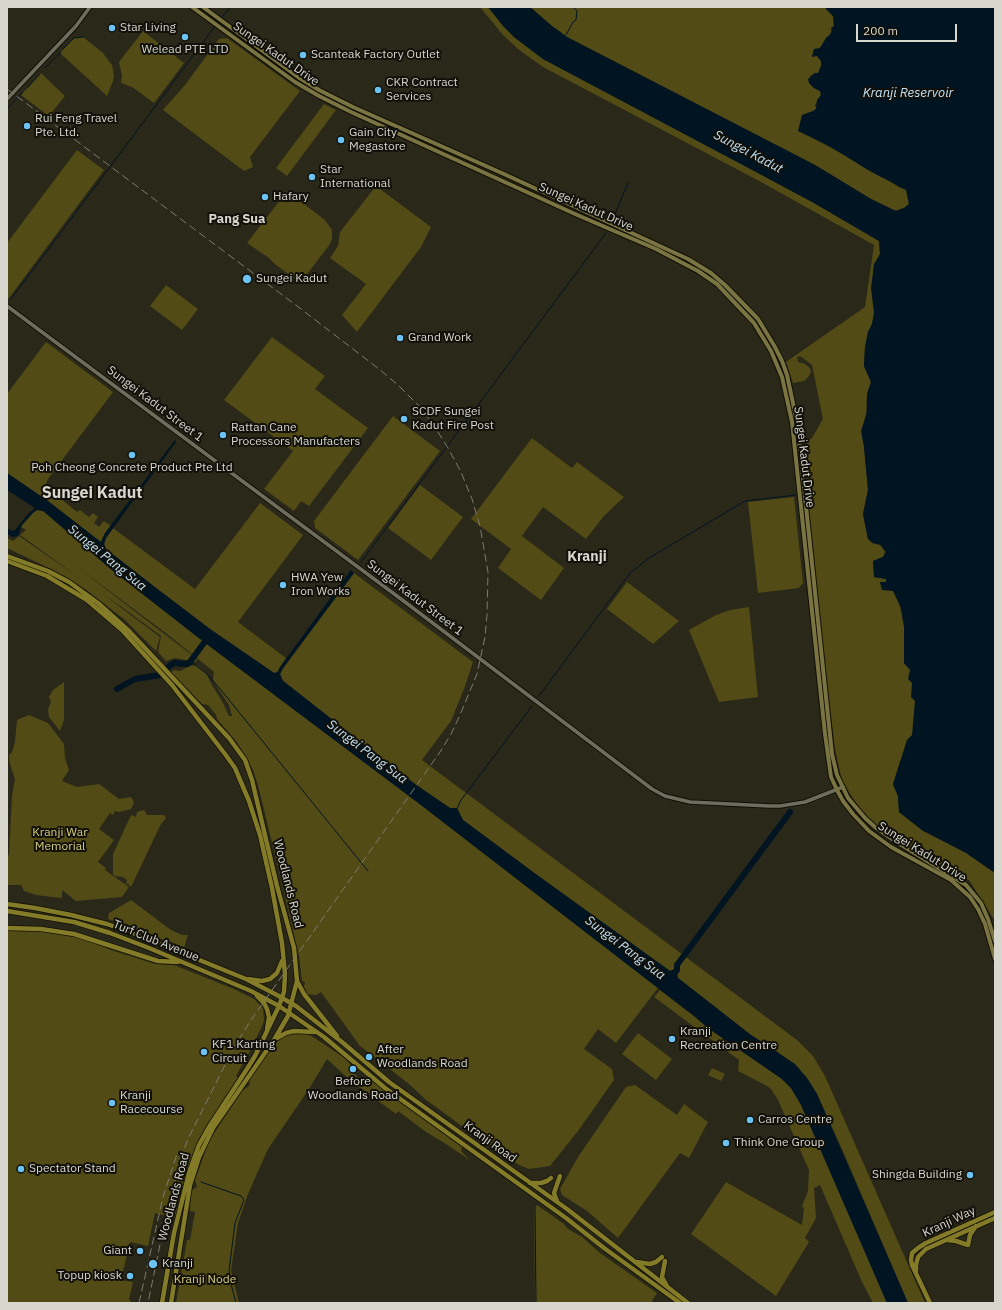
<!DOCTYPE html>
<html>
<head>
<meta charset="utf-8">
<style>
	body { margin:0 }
	#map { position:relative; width:1002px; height:1310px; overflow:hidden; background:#292819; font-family:"IBM Plex Sans",sans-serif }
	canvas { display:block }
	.frame { position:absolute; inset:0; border:8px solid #d8d7ce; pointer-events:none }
	.scale { position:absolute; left:856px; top:24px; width:101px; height:18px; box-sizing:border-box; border:2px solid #d8d7ce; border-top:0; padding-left:5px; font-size:12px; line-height:14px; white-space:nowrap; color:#d8d7ce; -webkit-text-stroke:3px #11100a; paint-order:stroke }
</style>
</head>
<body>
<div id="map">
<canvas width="1002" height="1310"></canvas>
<div class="frame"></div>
<div class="scale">200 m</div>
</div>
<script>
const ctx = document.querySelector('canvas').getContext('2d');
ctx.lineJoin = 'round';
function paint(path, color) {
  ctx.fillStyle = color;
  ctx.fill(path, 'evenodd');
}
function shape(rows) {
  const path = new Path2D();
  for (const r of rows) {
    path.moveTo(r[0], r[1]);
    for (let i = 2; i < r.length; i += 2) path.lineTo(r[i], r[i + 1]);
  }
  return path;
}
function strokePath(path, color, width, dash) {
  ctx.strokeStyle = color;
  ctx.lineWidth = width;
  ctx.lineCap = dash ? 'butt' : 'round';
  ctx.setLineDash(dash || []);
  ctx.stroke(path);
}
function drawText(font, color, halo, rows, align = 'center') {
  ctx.font = font + ' "IBM Plex Sans",sans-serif';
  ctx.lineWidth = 4;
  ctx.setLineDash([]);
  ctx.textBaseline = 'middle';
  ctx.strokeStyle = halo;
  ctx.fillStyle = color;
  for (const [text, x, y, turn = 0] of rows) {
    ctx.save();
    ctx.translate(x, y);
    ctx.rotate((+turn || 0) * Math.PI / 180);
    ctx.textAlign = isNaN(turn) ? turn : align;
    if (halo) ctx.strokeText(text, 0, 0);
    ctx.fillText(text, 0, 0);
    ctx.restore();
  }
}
const green = shape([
	[480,7,488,7,514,37,543,59,758,173,814,203,879,241,880,254,877,260,874,313,872,324,868,332,865,347,864,366,871,382,867,394,864,447,868,490,863,514,868,539,872,543,880,545,885,552,883,557,873,561,874,577,886,579,887,582,880,582,882,589,893,590,900,607,904,626,904,663,911,670,915,701,913,735,900,762,893,785,898,796,899,812,923,831,967,853,995,873,995,918,993,918,969,880,895,842,865,817,842,781,835,749,806,513,807,442,812,438,823,419,812,365,800,356,797,357,798,362,805,364,810,368,811,372,809,376,804,381,793,383,786,362,865,307,874,245,761,182,543,67,518,49,503,35],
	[530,7,826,7,826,9,833,16,834,26,828,37,826,38,824,43,812,56,817,56,821,61,821,66,818,74,815,73,810,76,809,83,814,88,820,91,821,95,815,105,816,109,813,112,810,112,802,132,846,156,881,177,885,178,900,188,904,189,906,190,909,204,904,208,894,211,871,199,815,165,567,37,552,26],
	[143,31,184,63,154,103,132,87,121,83,122,76,119,62],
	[83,37,103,53,112,65,114,75,113,81,107,96,60,53,74,38],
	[227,38,300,91,250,157,253,167,244,171,163,110,185,85,219,39],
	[41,73,65,96,49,116,21,95],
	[324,104,336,110,287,176,276,168],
	[77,150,104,170,9,298,7,297,7,243],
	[376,186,431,227,421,247,357,332,342,315,366,284,330,258,338,246,340,232],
	[287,191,325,220,332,230,332,239,330,244,305,277,295,279,276,265,269,258,247,243],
	[166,285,198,309,182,330,150,306],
	[272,337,325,376,315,389,368,428,309,506,301,501,294,511,264,489,293,451,224,400],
	[46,342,113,392,48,479,45,486,77,512,80,510,89,517,93,513,98,517,94,523,99,527,104,521,111,526,103,537,101,543,48,501,7,473,7,394],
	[393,416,440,451,358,560,315,528,314,521],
	[532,438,572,468,577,462,624,497,604,516,586,539,543,507,522,536,564,568,541,600,498,568,511,549,471,519],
	[420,485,463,517,431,560,388,528],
	[794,497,803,583,799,588,758,593,748,502],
	[260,503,303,535,238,622,286,658,277,672,274,673,210,629,160,591,106,549,104,544,106,538,113,528,195,589],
	[37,509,43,511,51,517,113,571,204,642,421,805,658,988,616,1043,598,1029,584,1049,612,1069,614,1080,578,1131,550,1166,529,1169,519,1165,493,1148,481,1138,470,1132,425,1099,409,1084,360,1046,321,992,316,995,307,994,304,987,305,982,302,981,299,956,282,884,258,785,253,770,246,757,236,741,217,719,216,715,208,705,202,704,171,672,174,670,180,671,188,667,194,665,198,666,206,673,212,685,223,703,229,716,232,716,229,705,215,684,213,679,214,672,167,634,72,563,197,659,196,662,175,658,166,661,158,652,161,636,126,610,103,594,160,637,156,651,125,620,85,589,53,570,7,548,7,538,13,541,19,536,81,579,20,535,26,530,21,527,22,525,30,515],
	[354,573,473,662,464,689,451,721,422,760,797,1040,813,1056,825,1076,925,1303,908,1303,845,1156,817,1094,807,1078,778,1052,751,1035,678,978,677,974,679,972,675,969,670,971,533,872,463,820,457,808,450,808,422,789,284,682,280,674,282,670],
	[627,582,679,621,653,644,607,609],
	[749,607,758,697,719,702,689,630,716,615,730,610],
	[64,682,64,720,60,731,49,717,48,709,51,702,49,697,53,690],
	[29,715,48,723,64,744,65,758,69,770,62,781,77,787,99,784,119,799,131,797,133,800,134,803,131,809,119,812,115,811,113,815,110,813,99,829,114,840,98,862,106,868,105,870,129,887,122,897,76,901,62,890,62,898,52,897,36,895,24,891,21,885,7,885,7,856,9,855,12,796,15,779,10,764,9,755,12,752,15,742,17,720],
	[144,810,147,815,164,815,166,818,161,824,131,887,128,884,126,884,127,880,123,877,115,876,113,874,113,854,131,815,136,817,137,812],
	[131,900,171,930,182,935,188,935,184,948,131,927,108,919,109,913],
	[7,930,27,930,74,935,111,950,155,964,174,965,234,989,254,999,263,1008,264,1019,263,1024,249,1053,236,1076,238,1078,216,1112,188,1170,175,1218,155,1213,148,1246,130,1242,121,1280,133,1282,129,1300,131,1301,131,1303,7,1303],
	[660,990,694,1016,708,1028,782,1079,791,1088,801,1104,887,1303,873,1303,862,1282,820,1185,814,1188,816,1218,805,1238,809,1242,776,1296,691,1234,726,1182,802,1225,804,1208,802,1206,808,1191,809,1170,778,1100,771,1089,767,1086,738,1071,739,1060,654,997],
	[293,1033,304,1033,310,1035,343,1057,352,1066,349,1069,358,1077,362,1080,365,1077,370,1080,462,1147,461,1151,471,1161,446,1144,426,1132,398,1111,396,1114,351,1081,327,1059,309,1089,268,1149,248,1194,238,1223,231,1270,239,1303,176,1303,187,1240,190,1240,195,1212,190,1211,191,1194,192,1190,197,1187,195,1180,209,1141,241,1092,247,1087,248,1087,250,1083,249,1082,251,1077,275,1043,285,1036],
	[638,1033,672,1059,656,1080,622,1054],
	[712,1068,725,1074,721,1081,708,1075],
	[635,1085,677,1115,684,1104,708,1122,689,1158,680,1153,618,1238,587,1211,562,1195,560,1189,578,1157,626,1087],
	[534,1205,536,1206,537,1205,564,1224,568,1229,582,1237,600,1253,657,1293,651,1303,535,1303]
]);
const water = shape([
	[488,7,530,7,552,26,567,37,815,165,871,199,896,211,904,208,909,204,906,190,868,170,831,147,798,131,802,115,813,111,816,109,817,100,821,95,820,91,814,88,809,83,808,79,815,73,818,73,821,66,821,61,817,56,812,57,813,52,814,49,820,48,826,38,832,33,831,28,834,26,833,16,826,9,826,7,995,7,995,873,966,853,922,830,899,812,898,796,893,784,907,740,912,735,915,701,911,697,912,683,908,679,910,670,904,663,904,627,901,607,893,591,882,590,880,582,886,582,886,579,874,577,873,561,883,557,886,552,881,545,873,543,868,539,863,514,868,490,864,447,861,431,867,412,867,394,871,382,864,366,865,347,868,332,872,324,874,313,871,288,874,264,880,254,879,241,814,203,758,173,543,59,514,37,503,26],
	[175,440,176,442,106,538,104,544,106,549,160,591,210,629,274,673,278,672,280,667,351,570,354,573,283,668,280,674,282,680,409,780,450,808,457,808,463,820,533,872,670,971,675,969,679,972,677,974,678,978,751,1035,795,1064,807,1078,817,1094,908,1303,887,1303,801,1105,791,1088,782,1079,708,1028,694,1016,421,805,204,642,113,571,43,511,37,510,33,513,22,525,18,536,13,537,7,534,7,528,12,531,15,530,28,514,35,508,7,490,7,473,48,501,101,542,105,533]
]);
const stream = shape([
	[222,17,231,7],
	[566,35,573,22,576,20,577,11,573,7],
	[63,49,74,38,83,37],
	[45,68,61,52],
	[27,88,40,74],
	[7,109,23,92],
	[612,221,628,183],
	[11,299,216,25],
	[361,562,606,233],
	[190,662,195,665,207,674,221,690,368,871],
	[539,696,630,573,649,558,745,501,796,495],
	[457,809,461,800,532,706],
	[201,1182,241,1196,244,1200,235,1223,229,1271,232,1288,236,1303],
	[535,1205,536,1303]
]);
const river = shape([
	[168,667,174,663,187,664,190,662,209,636],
	[117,689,135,679,160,675],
	[672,977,677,970,677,965,790,812]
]);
const tertiary = shape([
	[7,99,76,26,90,7],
	[7,306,405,602,652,789,665,796,690,802,769,806,780,806,805,802,843,787]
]);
const secondary = shape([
	[192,7,295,82,319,96,351,112,575,214,656,249,698,271,717,284,754,323,771,351,782,377,792,422,825,734,831,777,837,790,843,801,853,814,869,831,891,847,951,880,970,897,978,909,985,924,995,959],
	[203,7,298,77,319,90,353,107,504,174,688,259,711,273,725,285,758,319,775,347,782,361,787,375,793,403,798,430,832,754,837,775,848,798,865,818,875,827,895,841,966,885,981,903,988,919,995,941]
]);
const primary = shape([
	[7,556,48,571,69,582,98,603,129,631,229,738,245,760,252,780,277,886,294,948,297,981,288,1016,274,1040,213,1128,199,1157,190,1185,171,1303],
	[7,561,47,576,87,600,122,630,172,685,225,754,235,768,249,801,260,835,272,888,282,943,285,974,284,992,279,1006,255,1056,247,1069,209,1127,199,1145,189,1173,174,1233,162,1303],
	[7,904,35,908,71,915,107,924,138,935,246,979,277,995,296,1006,342,1042,389,1082,567,1209,688,1303],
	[7,911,74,922,110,933,149,948,251,991,279,1006,324,1037,385,1088,566,1218,604,1248,680,1303],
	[7,928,41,929,74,934,158,961,178,962],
	[248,979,262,981,270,979,277,973,282,961],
	[297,981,304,994,337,1036],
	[257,996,264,1003,267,1009,269,1017,267,1029],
	[277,1038,286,1033,294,1031,315,1032],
	[530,1183,541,1183,547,1181,551,1178],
	[557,1201,554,1193,560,1176],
	[947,1240,956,1241,968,1245,970,1235,976,1226],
	[665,1261,662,1277,667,1286],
	[637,1262,650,1264,656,1262,662,1257],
	[916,1271,916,1265,918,1257,926,1249,995,1218],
	[930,1303,912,1265,911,1260,912,1253,918,1248,926,1243,995,1212]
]);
const rail = shape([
	[7,89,301,309,379,369,399,386,418,405,433,424,448,448,461,472,472,499,480,526,488,572,487,615,485,637,477,674,460,715,451,734,440,752,251,1020,234,1047,188,1139,181,1157,164,1225,148,1303],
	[139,1303,163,1197,177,1154]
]);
const markers = [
	[112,28,4,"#6cc2f3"],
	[185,37,4,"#6cc2f3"],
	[303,55,4,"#6cc2f3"],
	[378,90,4,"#6cc2f3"],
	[27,126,4,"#6cc2f3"],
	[341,140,4,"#6cc2f3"],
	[312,177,4,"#6cc2f3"],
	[265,197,4,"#6cc2f3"],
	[247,279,5,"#6cc2f3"],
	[400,338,4,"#6cc2f3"],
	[404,419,4,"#6cc2f3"],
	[223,435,4,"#6cc2f3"],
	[132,455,4,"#6cc2f3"],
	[283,585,4,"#6cc2f3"],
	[672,1039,4,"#6cc2f3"],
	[204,1052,4,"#6cc2f3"],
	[369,1057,4,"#6cc2f3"],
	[353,1069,4,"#6cc2f3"],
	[112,1103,4,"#6cc2f3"],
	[750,1120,4,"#6cc2f3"],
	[726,1143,4,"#6cc2f3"],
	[21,1169,4,"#6cc2f3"],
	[970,1175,4,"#6cc2f3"],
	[140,1251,4,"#6cc2f3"],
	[153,1264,5,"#6cc2f3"],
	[130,1276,4,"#6cc2f3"]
];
const poiNames = [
	["Star Living",120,28],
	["Welead PTE LTD",185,50,"center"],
	["Scanteak Factory Outlet",311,55],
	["CKR Contract",386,83],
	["Services",386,97],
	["Rui Feng Travel",35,119],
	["Pte. Ltd.",35,133],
	["Gain City",349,133],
	["Megastore",349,147],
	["Star",320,170],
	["International",320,184],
	["Hafary",273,197],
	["Sungei Kadut",256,279],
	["Grand Work",408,338],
	["SCDF Sungei",412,412],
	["Kadut Fire Post",412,426],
	["Rattan Cane",231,428],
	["Processors Manufacters",231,442],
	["Poh Cheong Concrete Product Pte Ltd",132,468,"center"],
	["HWA Yew",291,578],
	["Iron Works",291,592],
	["Kranji",680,1032],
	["Recreation Centre",680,1046],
	["KF1 Karting",212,1045],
	["Circuit",212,1059],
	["After",377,1050],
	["Woodlands Road",377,1064],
	["Before",353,1082,"center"],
	["Woodlands Road",353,1096,"center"],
	["Kranji",120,1096],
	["Racecourse",120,1110],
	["Carros Centre",758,1120],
	["Think One Group",734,1143],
	["Spectator Stand",29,1169],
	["Shingda Building",962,1175,"right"],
	["Giant",132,1251,"right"],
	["Kranji",162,1264],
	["Topup kiosk",122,1276,"right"]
];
const streetNames = [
	["Sungei Kadut Drive",276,54,35],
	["Sungei Kadut Drive",586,207,24],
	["Sungei Kadut Street 1",155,404,37],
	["Sungei Kadut Drive",804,457,83],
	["Sungei Kadut Street 1",415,598,37],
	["Sungei Kadut Drive",922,852,32],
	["Woodlands Road",288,884,76],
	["Turf Club Avenue",156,941,22],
	["Kranji Road",490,1142,36],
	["Woodlands Road",174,1197,-75],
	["Kranji Way",949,1222,-25]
];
const parkNames = [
	["Kranji War",60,833],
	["Memorial",60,847],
	["Kranji Node",205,1280]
];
const waterNames = [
	["Kranji Reservoir",908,93],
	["Sungei Kadut",748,152,28],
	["Sungei Pang Sua",107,558,39],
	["Sungei Pang Sua",367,752,37],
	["Sungei Pang Sua",625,948,37]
];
const neighbourhoodNames = [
	["Pang Sua",237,219]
];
const quarterNames = [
	["Kranji",587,557]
];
const districtNames = [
	["Sungei Kadut",92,493]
];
paint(green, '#524b15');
paint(water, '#001422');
strokePath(stream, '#001422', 1);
strokePath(river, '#001422', 6);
strokePath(tertiary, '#121004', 5.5);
strokePath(secondary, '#121004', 6);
strokePath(primary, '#121004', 6);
strokePath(tertiary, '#6e6c5c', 3.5);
strokePath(secondary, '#797442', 4);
strokePath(primary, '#847b28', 4.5);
strokePath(rail, '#7d7c70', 1, [8, 4]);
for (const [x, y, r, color] of markers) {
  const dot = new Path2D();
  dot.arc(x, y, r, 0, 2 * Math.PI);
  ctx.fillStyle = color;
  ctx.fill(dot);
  strokePath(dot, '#11100a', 1.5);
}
drawText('12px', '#d8d7ce', '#11100a', poiNames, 'left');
drawText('12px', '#d8d7ce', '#11100a', streetNames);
drawText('12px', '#d8ce7b', '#11100a', parkNames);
drawText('italic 13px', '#c2e1f5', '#11100a', waterNames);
drawText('bold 13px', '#d8d7ce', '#11100a', neighbourhoodNames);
drawText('bold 14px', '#d8d7ce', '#11100a', quarterNames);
drawText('bold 16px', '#d8d7ce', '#11100a', districtNames);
</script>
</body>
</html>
